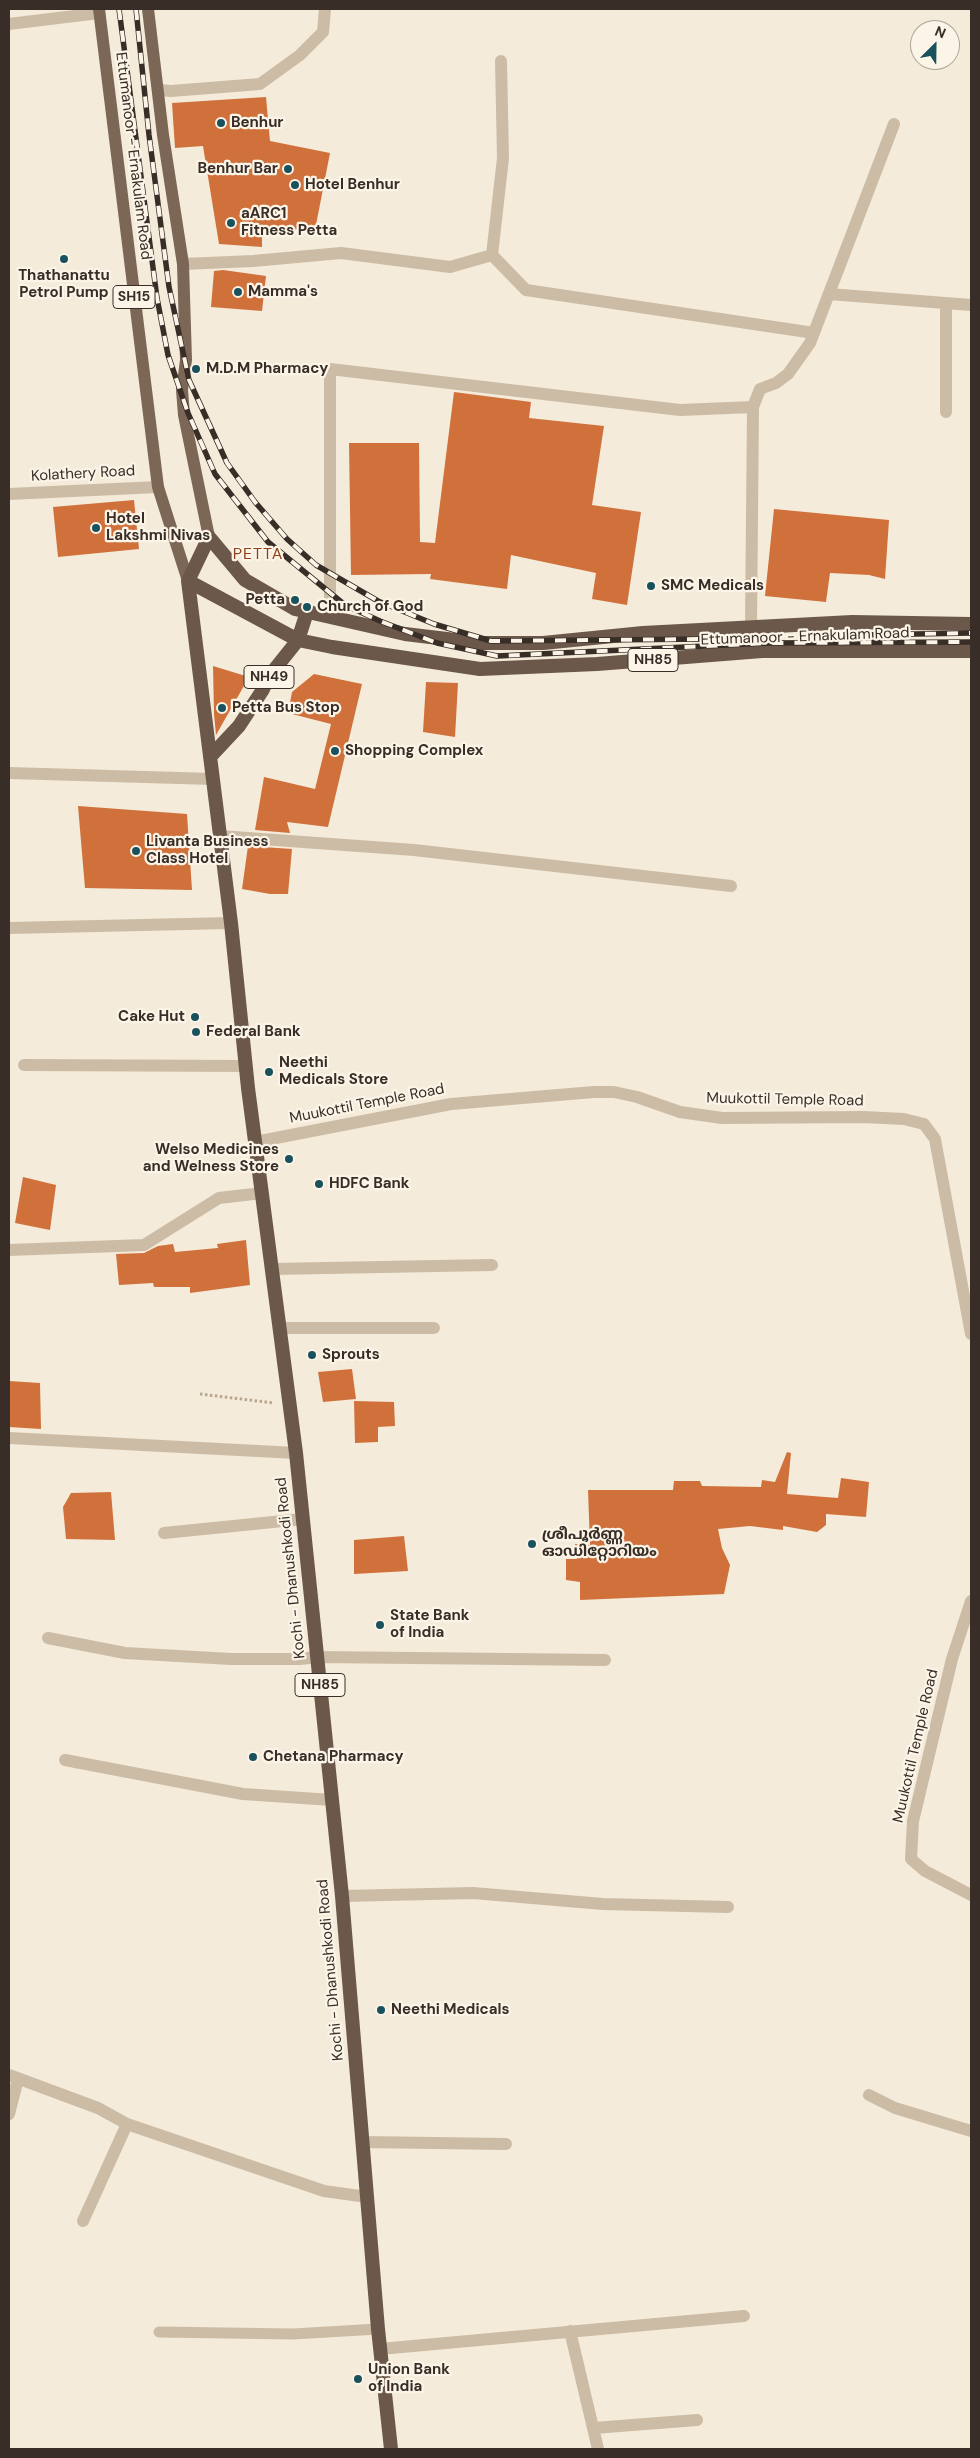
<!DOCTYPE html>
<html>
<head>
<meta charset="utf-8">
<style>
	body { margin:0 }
	#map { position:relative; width:980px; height:2458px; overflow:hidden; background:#f4ebda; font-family:"DM Sans",sans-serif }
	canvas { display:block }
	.frame { position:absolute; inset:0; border:10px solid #382e27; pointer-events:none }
	.north { position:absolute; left:910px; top:20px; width:50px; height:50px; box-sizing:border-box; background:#fbf4e7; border:1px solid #ada59a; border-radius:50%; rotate:23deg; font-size:14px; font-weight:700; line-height:20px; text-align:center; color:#382e27 }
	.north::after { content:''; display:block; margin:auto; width:18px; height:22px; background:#19515d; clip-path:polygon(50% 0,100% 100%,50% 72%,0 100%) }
</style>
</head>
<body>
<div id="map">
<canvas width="980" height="2458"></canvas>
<div class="frame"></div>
<div class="north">N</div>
</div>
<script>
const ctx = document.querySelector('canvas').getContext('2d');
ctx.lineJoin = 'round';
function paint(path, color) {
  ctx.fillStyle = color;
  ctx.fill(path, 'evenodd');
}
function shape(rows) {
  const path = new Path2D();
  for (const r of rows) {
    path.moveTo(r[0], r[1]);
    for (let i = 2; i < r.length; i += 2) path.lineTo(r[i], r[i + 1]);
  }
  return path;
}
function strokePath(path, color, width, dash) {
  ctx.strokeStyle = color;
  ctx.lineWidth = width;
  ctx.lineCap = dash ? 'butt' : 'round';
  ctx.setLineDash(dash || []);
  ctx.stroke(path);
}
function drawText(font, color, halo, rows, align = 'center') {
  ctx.font = font + ' "DM Sans","Noto Sans Malayalam",sans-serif';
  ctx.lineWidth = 4.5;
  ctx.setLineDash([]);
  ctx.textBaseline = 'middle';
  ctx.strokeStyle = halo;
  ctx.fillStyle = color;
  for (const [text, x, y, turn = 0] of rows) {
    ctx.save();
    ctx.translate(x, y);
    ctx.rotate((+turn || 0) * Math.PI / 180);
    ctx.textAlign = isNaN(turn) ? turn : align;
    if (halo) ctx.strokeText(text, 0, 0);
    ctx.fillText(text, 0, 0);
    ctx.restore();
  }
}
const building = shape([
	[266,97,270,141,330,153,315,230,262,228,262,247,219,244,203,146,175,148,172,103],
	[223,270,266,276,262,311,211,307,214,271],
	[454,392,531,402,529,418,604,426,592,505,641,512,627,605,592,599,596,573,511,555,507,589,430,579,431,574,351,575,349,443,419,443,420,542,435,543],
	[134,500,139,549,58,557,53,507],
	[774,509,889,520,885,579,869,575,830,573,826,602,765,596],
	[213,666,249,677,216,735,214,714],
	[314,674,362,684,328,827,287,822,290,833,255,830,264,777,315,789,331,724,288,713,292,692],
	[426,682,458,683,455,737,423,732],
	[78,806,187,814,192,890,85,888],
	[248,846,292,849,288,894,270,894,242,889],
	[23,1177,56,1185,50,1230,15,1223],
	[246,1240,250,1285,190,1293,190,1287,154,1287,153,1283,119,1285,116,1254,144,1253,158,1246,173,1244,175,1252,218,1248,217,1244],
	[352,1369,356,1399,323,1402,318,1372],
	[9,1381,40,1383,41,1429,9,1427],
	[354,1401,394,1402,395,1426,378,1427,378,1442,355,1443],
	[787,1452,791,1453,787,1494,838,1498,841,1478,869,1482,866,1517,826,1514,826,1525,817,1532,783,1526,783,1530,750,1526,718,1529,722,1548,730,1565,724,1594,580,1600,580,1582,566,1580,566,1559,577,1559,575,1544,590,1545,588,1490,673,1490,674,1481,700,1481,702,1486,761,1487,762,1480,775,1482],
	[111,1492,115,1540,66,1539,63,1507,71,1493],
	[404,1536,408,1571,354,1574,354,1540]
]);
const path = shape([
	[200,1394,274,1403]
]);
const service = shape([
	[159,2332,293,2334,378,2329]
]);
const minor = shape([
	[9,24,99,13],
	[159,90,171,91,260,84,300,55,323,32,325,9],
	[492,255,503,158,501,61],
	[183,264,253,261,341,253,450,267,492,255,526,290,814,333],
	[829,294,971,305],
	[946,412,946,304],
	[9,494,158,487],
	[330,617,330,369,680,410,753,407],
	[751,626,753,407,760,389,776,383,788,374,810,343,894,124],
	[9,773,213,779],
	[220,836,414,850,731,886],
	[9,928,231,923],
	[24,1065,245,1066],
	[255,1142,451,1104,594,1092,614,1092,637,1097,680,1112,722,1118,863,1117,904,1119,924,1124,935,1139,971,1334],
	[9,1250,144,1245,219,1198,262,1193],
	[271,1269,492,1265],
	[279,1328,434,1328],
	[9,1438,296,1453],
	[164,1533,303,1519],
	[971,1601,952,1659,913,1821,911,1859,925,1871,971,1895],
	[48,1638,125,1653,231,1659,300,1659,317,1657,605,1660],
	[65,1760,243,1794,332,1800],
	[342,1896,473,1893,603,1904,728,1907],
	[9,2075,98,2108,127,2124,324,2191,367,2197],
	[869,2095,895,2108,971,2131],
	[9,2114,18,2079],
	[362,2142,506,2144],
	[83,2221,127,2124],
	[570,2331,598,2449],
	[380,2349,744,2316],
	[594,2428,697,2420]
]);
const primary = shape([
	[99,9,158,487,188,581],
	[148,9,163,135,183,264,186,360,182,390,184,415,209,537]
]);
const trunk = shape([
	[188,581,298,640,332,647,480,669,597,664,762,651,971,651],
	[852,622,858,649],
	[210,757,239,726,262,691,270,675,298,640,307,612],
	[391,2449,378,2329,342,1896,296,1453,248,1088,231,923,188,581,209,537,245,580,295,609,405,634,480,643,543,643,643,633,852,622,971,624]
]);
const rail = shape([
	[119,9,157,298,168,355,188,413,215,474,268,542,345,605,380,621,437,643,497,656,769,643,971,642],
	[136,9,149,135,169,287,189,380,227,463,255,502,287,539,316,565,378,601,434,624,491,641,706,639],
	[859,635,971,633]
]);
const markers = [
	[221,123,5,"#19515d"],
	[288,169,5,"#19515d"],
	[295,185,5,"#19515d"],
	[231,223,5,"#19515d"],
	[64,259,5,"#19515d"],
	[238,292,5,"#19515d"],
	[196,369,5,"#19515d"],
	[96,528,5,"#19515d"],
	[651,586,5,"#19515d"],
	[295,600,5,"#19515d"],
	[307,607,5,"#19515d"],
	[222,708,5,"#19515d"],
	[335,751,5,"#19515d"],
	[136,851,5,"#19515d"],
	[195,1017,5,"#19515d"],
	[196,1032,5,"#19515d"],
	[269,1072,5,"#19515d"],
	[289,1159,5,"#19515d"],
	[319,1184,5,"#19515d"],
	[312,1355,5,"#19515d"],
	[532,1544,5,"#19515d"],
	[380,1625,5,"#19515d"],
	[253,1757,5,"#19515d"],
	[381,2010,5,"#19515d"],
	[358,2379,5,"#19515d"]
];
const shields = [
	[134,297,42],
	[653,660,50],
	[269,677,50],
	[320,1685,50]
];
const shieldNames = [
	["SH15",134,297],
	["NH85",653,660],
	["NH49",269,677],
	["NH85",320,1685]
];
const poiNames = [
	["Benhur",231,123],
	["Benhur Bar",278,169,"right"],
	["Hotel Benhur",305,185],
	["aARC1",241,214],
	["Fitness Petta",241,231],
	["Thathanattu",64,276,"center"],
	["Petrol Pump",64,293,"center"],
	["Mamma's",248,292],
	["M.D.M Pharmacy",206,369],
	["Hotel",106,519],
	["Lakshmi Nivas",106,536],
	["SMC Medicals",661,586],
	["Petta",285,600,"right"],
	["Church of God",317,607],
	["Petta Bus Stop",232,708],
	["Shopping Complex",345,751],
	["Livanta Business",146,842],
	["Class Hotel",146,859],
	["Cake Hut",185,1017,"right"],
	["Federal Bank",206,1032],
	["Neethi",279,1063],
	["Medicals Store",279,1080],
	["Welso Medicines",279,1150,"right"],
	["and Welness Store",279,1167,"right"],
	["HDFC Bank",329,1184],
	["Sprouts",322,1355],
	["ശ്രീപൂർണ്ണ",542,1535],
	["ഓഡിറ്റോറിയം",542,1552],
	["State Bank",390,1616],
	["of India",390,1633],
	["Chetana Pharmacy",263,1757],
	["Neethi Medicals",391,2010],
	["Union Bank",368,2370],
	["of India",368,2387]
];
const streetNames = [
	["Ettumanoor - Ernakulam Road",133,156,83],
	["Kolathery Road",83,474,-3],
	["Ettumanoor - Ernakulam Road",805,637,-2],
	["Muukottil Temple Road",785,1100,1],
	["Muukottil Temple Road",367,1104,-11],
	["Kochi - Dhanushkodi Road",291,1568,-96],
	["Muukottil Temple Road",916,1746,-77],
	["Kochi - Dhanushkodi Road",331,1970,-95]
];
const neighbourhoodNames = [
	["PETTA",258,555]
];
paint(building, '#d0713c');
strokePath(path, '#b9a68f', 3, [2.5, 2.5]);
strokePath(service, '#cdbca5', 11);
strokePath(minor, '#cdbca5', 12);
strokePath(primary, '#7c6757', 12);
strokePath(trunk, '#6b584a', 14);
strokePath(rail, '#382e27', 5.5);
strokePath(rail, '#fbf4e7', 4, [11]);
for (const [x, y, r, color] of markers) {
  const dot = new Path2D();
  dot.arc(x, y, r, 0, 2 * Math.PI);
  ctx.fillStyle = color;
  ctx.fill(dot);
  strokePath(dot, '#fbf4e7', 2);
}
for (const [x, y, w] of shields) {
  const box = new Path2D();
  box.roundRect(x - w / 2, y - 11.5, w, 23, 4);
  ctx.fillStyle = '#fbf4e7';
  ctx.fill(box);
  strokePath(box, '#382e27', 1);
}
drawText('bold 14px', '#382e27', null, shieldNames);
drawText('bold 15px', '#382e27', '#fbf4e7', poiNames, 'left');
drawText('15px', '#382e27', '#fbf4e7', streetNames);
ctx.letterSpacing = '1px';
drawText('16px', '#8e4219', '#fbf4e7', neighbourhoodNames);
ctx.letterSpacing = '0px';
</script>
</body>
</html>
